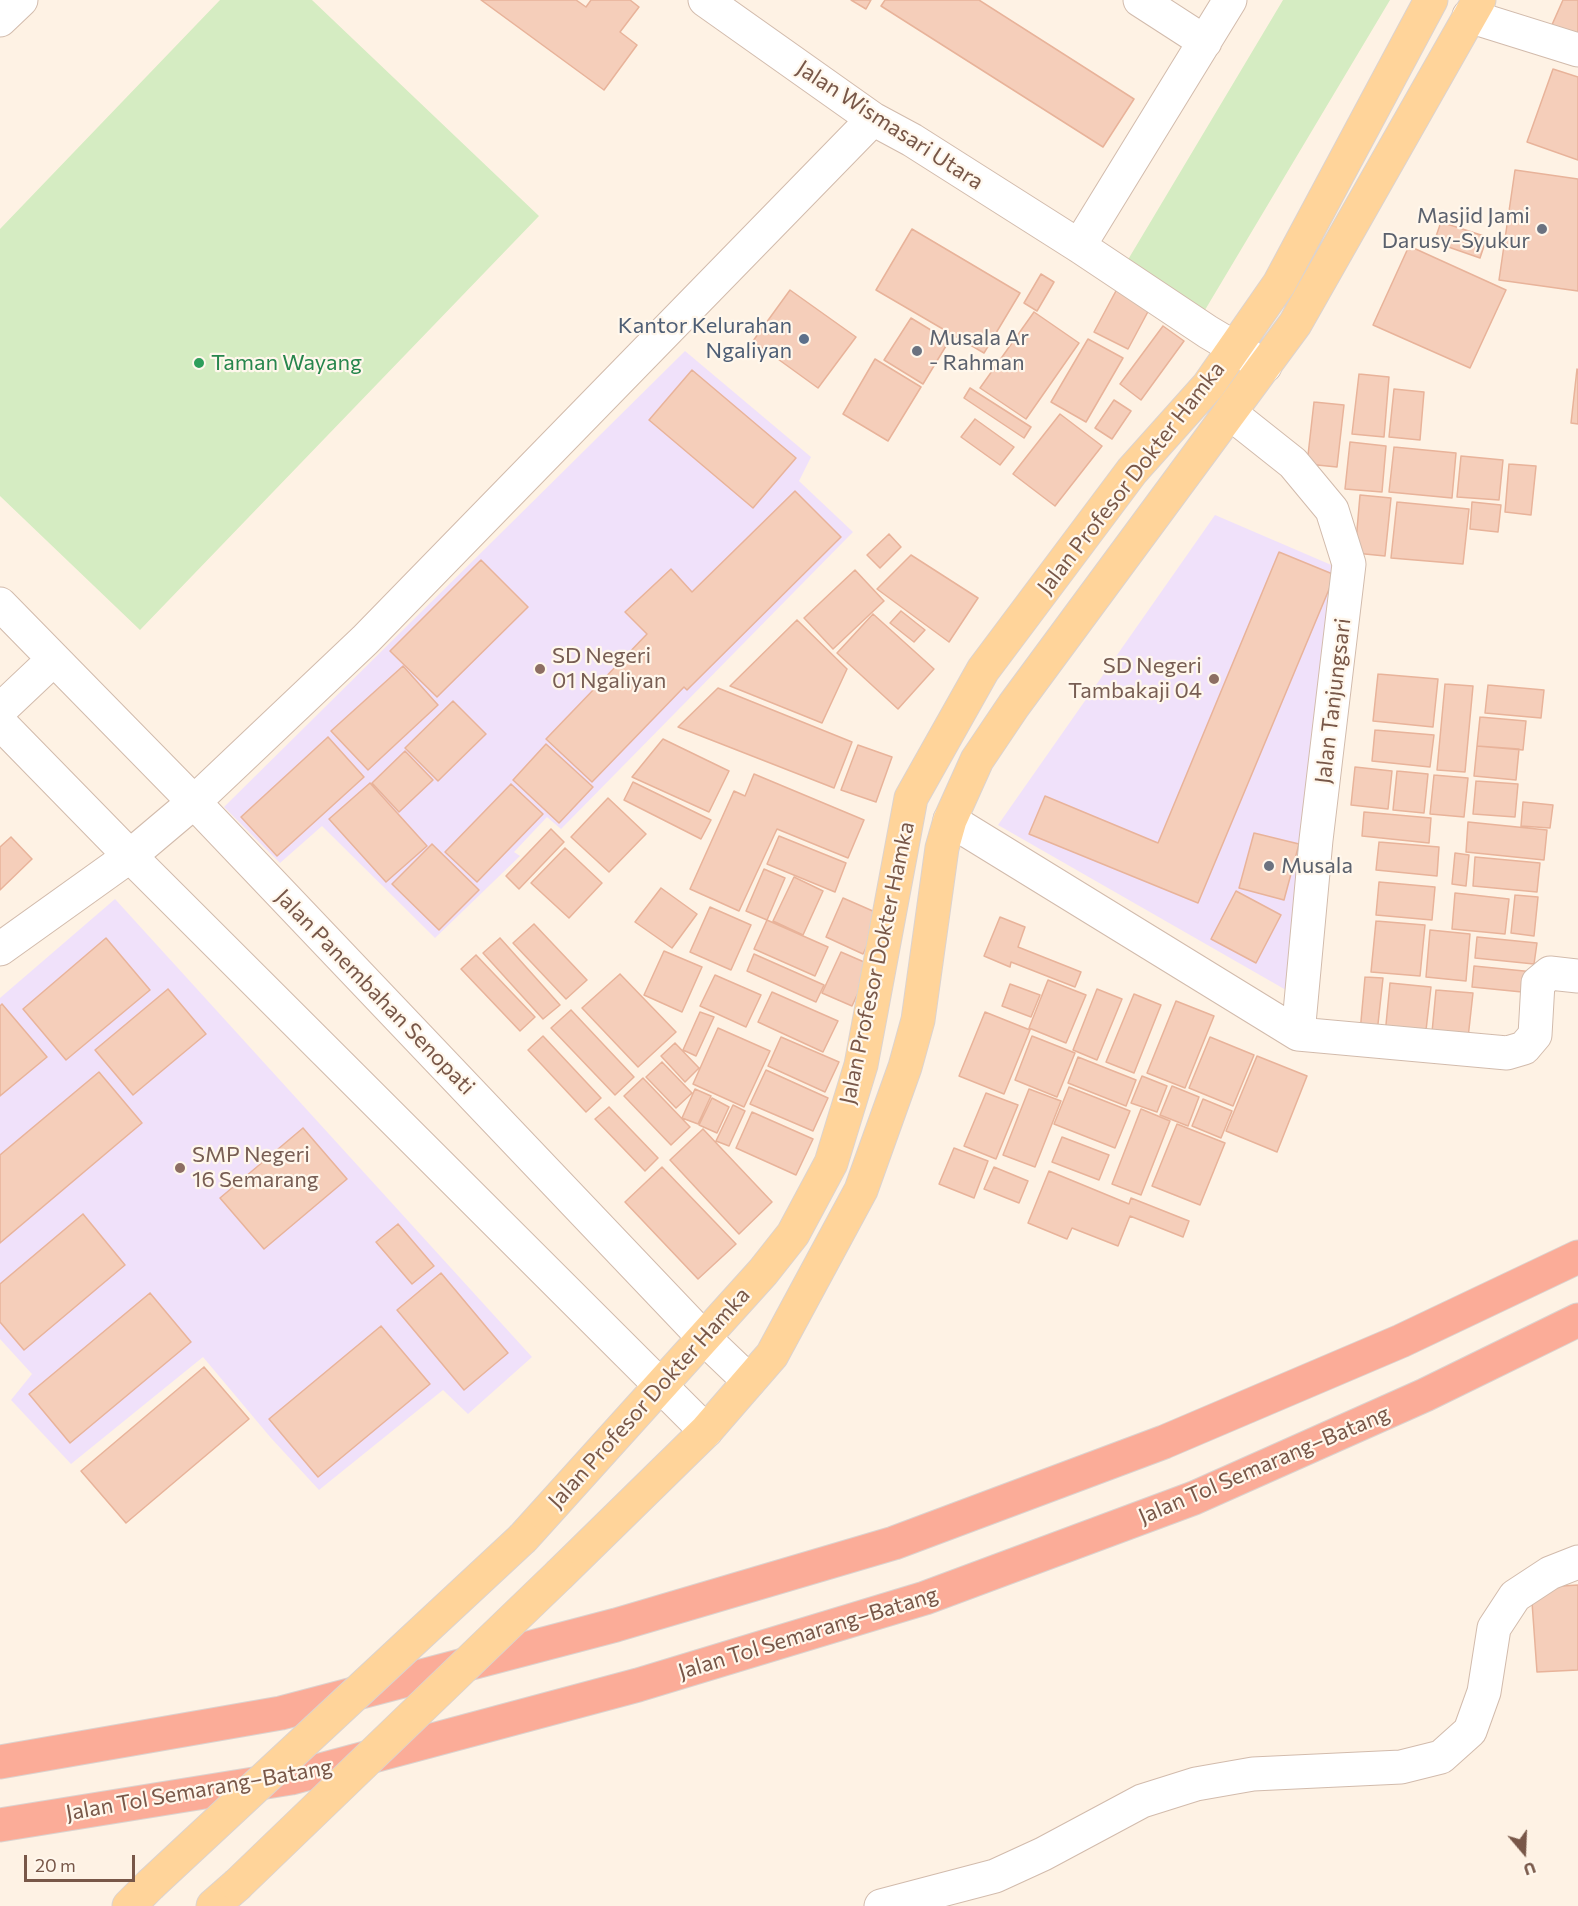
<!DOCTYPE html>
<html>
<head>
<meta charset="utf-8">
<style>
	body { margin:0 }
	#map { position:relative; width:1578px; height:1906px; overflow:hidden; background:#fef2e4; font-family:Commissioner,sans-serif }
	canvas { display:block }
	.north { position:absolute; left:1494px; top:1822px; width:60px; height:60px; -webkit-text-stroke:4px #fff7ec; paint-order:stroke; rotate:161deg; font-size:16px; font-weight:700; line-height:24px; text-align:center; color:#785748 }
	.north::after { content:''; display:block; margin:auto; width:21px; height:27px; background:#785748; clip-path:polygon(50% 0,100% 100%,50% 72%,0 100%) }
	.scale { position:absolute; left:24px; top:1855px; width:111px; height:27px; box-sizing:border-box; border:3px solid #785748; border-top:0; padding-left:8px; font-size:18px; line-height:21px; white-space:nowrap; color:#785748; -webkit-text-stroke:4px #fff7ec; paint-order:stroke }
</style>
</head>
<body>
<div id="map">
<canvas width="1578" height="1906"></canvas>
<div class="north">U</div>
<div class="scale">20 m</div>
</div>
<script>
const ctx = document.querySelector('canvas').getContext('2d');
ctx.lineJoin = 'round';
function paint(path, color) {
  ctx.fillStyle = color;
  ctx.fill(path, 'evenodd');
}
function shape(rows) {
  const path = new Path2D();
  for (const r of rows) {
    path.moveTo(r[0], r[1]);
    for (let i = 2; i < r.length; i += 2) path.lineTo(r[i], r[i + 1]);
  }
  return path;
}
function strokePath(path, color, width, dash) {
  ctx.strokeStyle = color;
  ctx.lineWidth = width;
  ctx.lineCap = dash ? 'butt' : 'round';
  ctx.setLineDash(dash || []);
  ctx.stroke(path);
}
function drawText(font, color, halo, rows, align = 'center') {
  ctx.font = font + ' Commissioner,sans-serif';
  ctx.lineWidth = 4.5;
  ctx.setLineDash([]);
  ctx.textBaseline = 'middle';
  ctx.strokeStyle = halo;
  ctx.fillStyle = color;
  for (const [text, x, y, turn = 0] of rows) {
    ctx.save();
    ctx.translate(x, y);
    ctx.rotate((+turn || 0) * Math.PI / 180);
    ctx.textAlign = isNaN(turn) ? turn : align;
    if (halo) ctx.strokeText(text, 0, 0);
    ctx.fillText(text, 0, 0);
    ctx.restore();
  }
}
const education = shape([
	[685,351,811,457,799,481,853,532,561,829,547,817,514,852,520,856,435,938,322,826,280,863,224,807],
	[1215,515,1343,570,1286,990,998,825],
	[115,899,532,1357,468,1414,443,1390,319,1490,271,1438,203,1357,71,1464,11,1400,32,1374,0,1339,0,998]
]);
const green = shape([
	[220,0,312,0,539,216,140,630,0,496,0,229],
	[1283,0,1390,0,1202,315,1123,268]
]);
const building = shape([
	[481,0,576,0,586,7,591,0,630,0,639,7,620,32,637,45,604,90,481,0],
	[851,0,871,0,866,9,851,0],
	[885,0,979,0,1134,99,1103,147,881,6,885,0],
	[1563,0,1578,0,1578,38,1551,27,1563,0],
	[1553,69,1578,77,1578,160,1527,142,1553,69],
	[1515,170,1578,179,1578,291,1499,280,1515,170],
	[1441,222,1487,237,1480,258,1434,242,1441,222],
	[912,229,1020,293,984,353,876,290,912,229],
	[1409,246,1506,290,1470,368,1373,325,1409,246],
	[1041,274,1054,282,1037,311,1024,303,1041,274],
	[1117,289,1151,306,1128,349,1094,332,1117,289],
	[790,290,856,337,818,388,753,341,790,290],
	[1034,312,1079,343,1026,419,980,388,1034,312],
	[911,318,949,341,923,384,884,360,911,318],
	[1163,326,1184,341,1141,400,1120,384,1163,326],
	[1088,339,1123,358,1086,422,1051,402,1088,339],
	[875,359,921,387,888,441,843,414,875,359],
	[1577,369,1578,370,1578,424,1571,423,1577,369],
	[692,370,796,458,753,508,649,420,692,370],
	[1359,374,1389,377,1384,437,1352,434,1359,374],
	[970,388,1031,427,1024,438,964,398,970,388],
	[1394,389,1424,392,1420,440,1389,437,1394,389],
	[1114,400,1131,411,1112,439,1095,428,1114,400],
	[1314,402,1344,405,1337,467,1307,464,1314,402],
	[1060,414,1102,446,1055,506,1013,474,1060,414],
	[975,419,1014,447,1000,465,961,437,975,419],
	[1350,442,1386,446,1382,492,1345,489,1350,442],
	[1394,447,1456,453,1452,498,1389,492,1394,447],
	[1461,456,1503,460,1499,500,1457,497,1461,456],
	[1509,464,1536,466,1531,515,1505,512,1509,464],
	[795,491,841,537,687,690,684,687,592,782,546,739,647,634,625,612,671,569,692,592,795,491],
	[1360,495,1391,498,1385,556,1355,553,1360,495],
	[1397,502,1469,509,1463,564,1391,558,1397,502],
	[1472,502,1501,505,1498,532,1470,529,1472,502],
	[889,534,901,547,880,568,867,555,889,534],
	[1279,552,1335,575,1198,903,1029,834,1045,796,1158,843,1279,552],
	[911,555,978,598,949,642,877,589,911,555],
	[481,560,528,607,437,697,390,651,481,560],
	[855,570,884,601,833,649,804,618,855,570],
	[901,611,925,630,914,642,890,623,901,611],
	[873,614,934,669,898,709,837,653,873,614],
	[797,620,847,669,822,723,730,686,797,620],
	[403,666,438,705,368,770,331,731,403,666],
	[1378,674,1438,679,1433,727,1373,721,1378,674],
	[1445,684,1473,686,1465,772,1437,770,1445,684],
	[1488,685,1544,690,1541,718,1485,713,1488,685],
	[718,688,852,742,834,788,678,727,718,688],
	[453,701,486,734,438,781,405,748,453,701],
	[1480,717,1526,721,1523,750,1477,746,1480,717],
	[1375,730,1434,735,1430,767,1372,761,1375,730],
	[328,737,364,777,277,856,241,817,328,737],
	[663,739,729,771,709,812,632,777,663,739],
	[546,744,593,787,559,823,513,780,546,744],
	[858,745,892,757,876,802,841,790,858,745],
	[1477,746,1519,749,1516,780,1474,776,1477,746],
	[405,751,433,780,399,812,372,783,405,751],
	[1355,767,1392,771,1388,809,1351,805,1355,767],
	[1397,771,1428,774,1424,813,1393,810,1397,771],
	[754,774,864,820,848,858,777,829,739,911,690,889,734,791,745,796,754,774],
	[1434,775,1468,778,1464,817,1430,814,1434,775],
	[1476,781,1518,784,1515,817,1473,814,1476,781],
	[633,782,711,820,701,839,624,800,633,782],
	[370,783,427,846,386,882,329,819,370,783],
	[511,784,543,814,477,882,445,852,511,784],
	[608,798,646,834,609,872,571,837,608,798],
	[1523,802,1553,805,1550,828,1521,826,1523,802],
	[1364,812,1431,818,1429,843,1362,836,1364,812],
	[1468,822,1547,830,1544,860,1466,852,1468,822],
	[551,829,564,842,519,889,506,876,551,829],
	[1254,833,1299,844,1284,900,1239,888,1254,833],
	[779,836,846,863,835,892,767,864,779,836],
	[11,837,32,859,0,890,0,847,11,837],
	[1379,842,1439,847,1437,876,1376,870,1379,842],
	[432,844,479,890,439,930,392,884,432,844],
	[565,848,602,883,569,918,531,883,565,848],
	[1455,853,1469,855,1466,886,1452,884,1455,853],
	[1475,857,1540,863,1537,892,1473,886,1475,857],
	[764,869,785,878,767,920,746,911,764,869],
	[794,877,823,891,803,935,773,921,794,877],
	[1379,882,1435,887,1432,920,1376,915,1379,882],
	[661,888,697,914,672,948,635,922,661,888],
	[1236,891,1281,915,1256,963,1211,939,1236,891],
	[1455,893,1509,899,1505,934,1452,929,1455,893],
	[1515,895,1538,897,1534,936,1511,933,1515,895],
	[843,898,882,915,863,954,826,937,843,898],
	[710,907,751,925,731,970,690,952,710,907],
	[1000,917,1025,927,1018,947,1081,972,1075,987,1011,962,1010,967,984,956,1000,917],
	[767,920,828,947,815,976,754,949,767,920],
	[1376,921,1425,925,1420,976,1371,972,1376,921],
	[534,924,587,980,566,999,513,943,534,924],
	[1430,930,1470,934,1466,981,1426,977,1430,930],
	[1477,937,1537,943,1534,964,1475,958,1477,937],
	[106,938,150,990,66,1060,23,1009,106,938],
	[500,938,560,1005,543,1019,483,953,500,938],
	[664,951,702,967,682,1012,644,995,664,951],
	[841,952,871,965,852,1006,822,993,841,952],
	[754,954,824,985,816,1002,747,971,754,954],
	[476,955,535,1017,520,1031,461,969,476,955],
	[1474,966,1534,972,1532,993,1472,987,1474,966],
	[620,974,676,1032,638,1067,582,1008,620,974],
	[715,975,761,995,746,1027,700,1006,715,975],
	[1365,977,1383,978,1377,1033,1360,1032,1365,977],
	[1048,980,1086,995,1066,1043,1029,1028,1048,980],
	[1390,983,1431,987,1425,1039,1385,1035,1390,983],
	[1010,984,1040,995,1031,1017,1002,1006,1010,984],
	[168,989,206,1034,133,1095,95,1050,168,989],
	[1097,989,1122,999,1097,1060,1073,1050,1097,989],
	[1436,990,1473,993,1467,1047,1431,1043,1436,990],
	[772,992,838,1021,823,1052,758,1022,772,992],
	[1134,994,1161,1005,1134,1073,1106,1062,1134,994],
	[1176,1001,1214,1016,1185,1088,1147,1073,1176,1001],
	[2,1004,47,1057,0,1096,0,1006,2,1004],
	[571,1010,634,1077,615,1095,551,1028,571,1010],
	[700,1012,714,1017,696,1056,683,1050,700,1012],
	[985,1012,1030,1030,1004,1094,959,1076,985,1012],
	[718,1028,770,1051,744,1107,693,1084,718,1028],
	[543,1036,601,1098,586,1112,528,1050,543,1036],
	[1032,1036,1075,1053,1057,1097,1015,1080,1032,1036],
	[781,1037,839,1062,825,1092,768,1066,781,1037],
	[1210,1037,1254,1055,1233,1106,1189,1088,1210,1037],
	[675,1043,699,1068,685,1082,661,1056,675,1043],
	[1257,1056,1307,1076,1277,1152,1226,1131,1257,1056],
	[1078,1057,1136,1080,1126,1106,1068,1083,1078,1057],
	[662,1062,692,1093,676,1108,646,1077,662,1062],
	[766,1070,828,1098,813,1131,750,1104,766,1070],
	[99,1072,142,1123,0,1243,0,1155,99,1072],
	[1142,1076,1167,1086,1157,1112,1131,1103,1142,1076],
	[643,1078,690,1127,671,1145,624,1096,643,1078],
	[1172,1086,1199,1097,1188,1126,1160,1115,1172,1086],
	[1069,1087,1130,1111,1115,1148,1054,1124,1069,1087],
	[695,1089,711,1096,698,1124,682,1118,695,1089],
	[1029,1089,1061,1101,1035,1167,1003,1155,1029,1089],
	[986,1093,1018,1105,996,1159,964,1146,986,1093],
	[712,1098,729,1107,717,1133,699,1125,712,1098],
	[1203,1099,1232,1111,1221,1138,1192,1126,1203,1099],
	[733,1105,745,1111,729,1146,716,1141,733,1105],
	[609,1107,658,1158,645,1171,595,1119,609,1107],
	[1141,1109,1170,1121,1141,1195,1112,1184,1141,1109],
	[752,1112,813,1139,796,1175,736,1148,752,1112],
	[1177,1124,1225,1143,1200,1205,1152,1186,1177,1124],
	[303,1128,347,1179,264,1249,220,1198,303,1128],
	[703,1129,772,1202,739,1234,670,1160,703,1129],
	[1062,1137,1109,1155,1099,1180,1052,1162,1062,1137],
	[954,1148,988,1161,974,1198,939,1184,954,1148],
	[662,1167,736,1244,698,1279,625,1202,662,1167],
	[994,1167,1028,1181,1019,1203,984,1189,994,1167],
	[1049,1171,1129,1204,1131,1198,1189,1221,1183,1237,1130,1216,1118,1246,1072,1228,1067,1239,1028,1223,1049,1171],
	[83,1214,125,1265,24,1350,0,1322,0,1284,83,1214],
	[398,1224,434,1266,412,1284,376,1242,398,1224],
	[441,1273,508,1353,464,1390,397,1310,441,1273],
	[150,1293,191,1342,70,1443,29,1394,150,1293],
	[381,1326,430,1384,318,1477,269,1419,381,1326],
	[204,1367,249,1419,126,1523,81,1471,204,1367],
	[1578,1585,1578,1670,1537,1672,1531,1588,1578,1585]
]);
const minor = shape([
	[705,0,873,119,912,140,1079,246,1208,332,1265,366],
	[1140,0,1205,42],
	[1469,16,1578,50],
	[0,20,21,0],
	[1079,246,1230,0],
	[1230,413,1293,463,1332,510,1349,564,1316,840,1298,1034],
	[0,604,194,802,703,1337,749,1381],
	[0,710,54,659],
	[0,723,130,856,706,1431],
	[950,820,1298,1034,1507,1053,1524,1048,1535,1035,1538,983,1550,973,1578,976],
	[0,949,130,856,194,802,365,640,873,119],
	[881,1906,995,1876,1043,1854,1142,1801,1196,1784,1253,1774,1401,1767,1441,1757,1470,1731,1484,1692,1494,1628,1515,1596,1550,1573,1578,1562]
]);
const major = shape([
	[523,1538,763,1272,793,1234,831,1163,861,1065,911,798,983,670,1132,471,1208,386,1279,284,1431,0],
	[560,1574,706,1431,772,1355,861,1190,905,1067,918,1020,942,848,950,820,977,760,1014,705,1295,324,1479,0],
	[129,1906,150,1885],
	[213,1906,237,1885]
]);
const highway = shape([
	[0,1762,281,1713,616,1625,894,1543,1164,1442,1401,1341,1578,1257],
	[0,1825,291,1778,638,1685,925,1598,1194,1498,1425,1395,1578,1320]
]);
const majorBridge = shape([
	[150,1885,523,1538],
	[237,1885,560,1574]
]);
const markers = [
	[1542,229,6,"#6b7280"],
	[804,339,6,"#5c6f8a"],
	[917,351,6,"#6b7280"],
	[199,363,6,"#2e9e5b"],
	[540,669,6,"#8d6e63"],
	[1214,679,6,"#8d6e63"],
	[1269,866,6,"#6b7280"],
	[180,1168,6,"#8d6e63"]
];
const streetNames = [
	["Jalan Wismasari Utara",890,125,33],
	["Jalan Profesor Dokter Hamka",1131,478,-52],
	["Jalan Tanjungsari",1333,701,-83],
	["Jalan Profesor Dokter Hamka",877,963,-78],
	["Jalan Panembahan Senopati",375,992,46],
	["Jalan Profesor Dokter Hamka",649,1398,-48],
	["Jalan Tol Semarang–Batang",1264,1465,-23],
	["Jalan Tol Semarang–Batang",808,1633,-17],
	["Jalan Tol Semarang–Batang",199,1790,-10]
];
const worshipNames = [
	["Masjid Jami",1530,216,"right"],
	["Darusy-Syukur",1530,241,"right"],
	["Musala Ar",929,338],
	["- Rahman",929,363],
	["Musala",1281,866]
];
const serviceNames = [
	["Kantor Kelurahan",792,326],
	["Ngaliyan",792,351]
];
const leisureNames = [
	["Taman Wayang",211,363]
];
const educationNames = [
	["SD Negeri",552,656],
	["01 Ngaliyan",552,681],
	["SD Negeri",1202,666,"right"],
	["Tambakaji 04",1202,691,"right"],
	["SMP Negeri",192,1155],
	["16 Semarang",192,1180]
];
paint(education, '#f0e1fa');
paint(green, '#d5ecc2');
paint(building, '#f5ceba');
strokePath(building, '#e8b39a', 1.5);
strokePath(minor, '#d2bbac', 35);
strokePath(major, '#dcd3cf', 35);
strokePath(highway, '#dcd3cf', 35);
strokePath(minor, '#fff', 33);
strokePath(major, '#ffd49a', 33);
strokePath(highway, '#fbac98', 33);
strokePath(majorBridge, '#dcd3cf', 35, []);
strokePath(majorBridge, '#ffd49a', 33);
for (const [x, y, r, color] of markers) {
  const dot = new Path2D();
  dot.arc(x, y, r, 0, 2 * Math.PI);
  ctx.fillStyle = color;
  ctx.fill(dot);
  strokePath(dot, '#fff7ec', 2);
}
drawText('22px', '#785748', '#fff7ec', streetNames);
drawText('22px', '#5b616d', '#fff7ec', worshipNames, 'left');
drawText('22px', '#4e5e75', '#fff7ec', serviceNames, 'right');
drawText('22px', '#27864d', '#fff7ec', leisureNames, 'left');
drawText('22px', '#785e54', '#fff7ec', educationNames, 'left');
</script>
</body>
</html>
